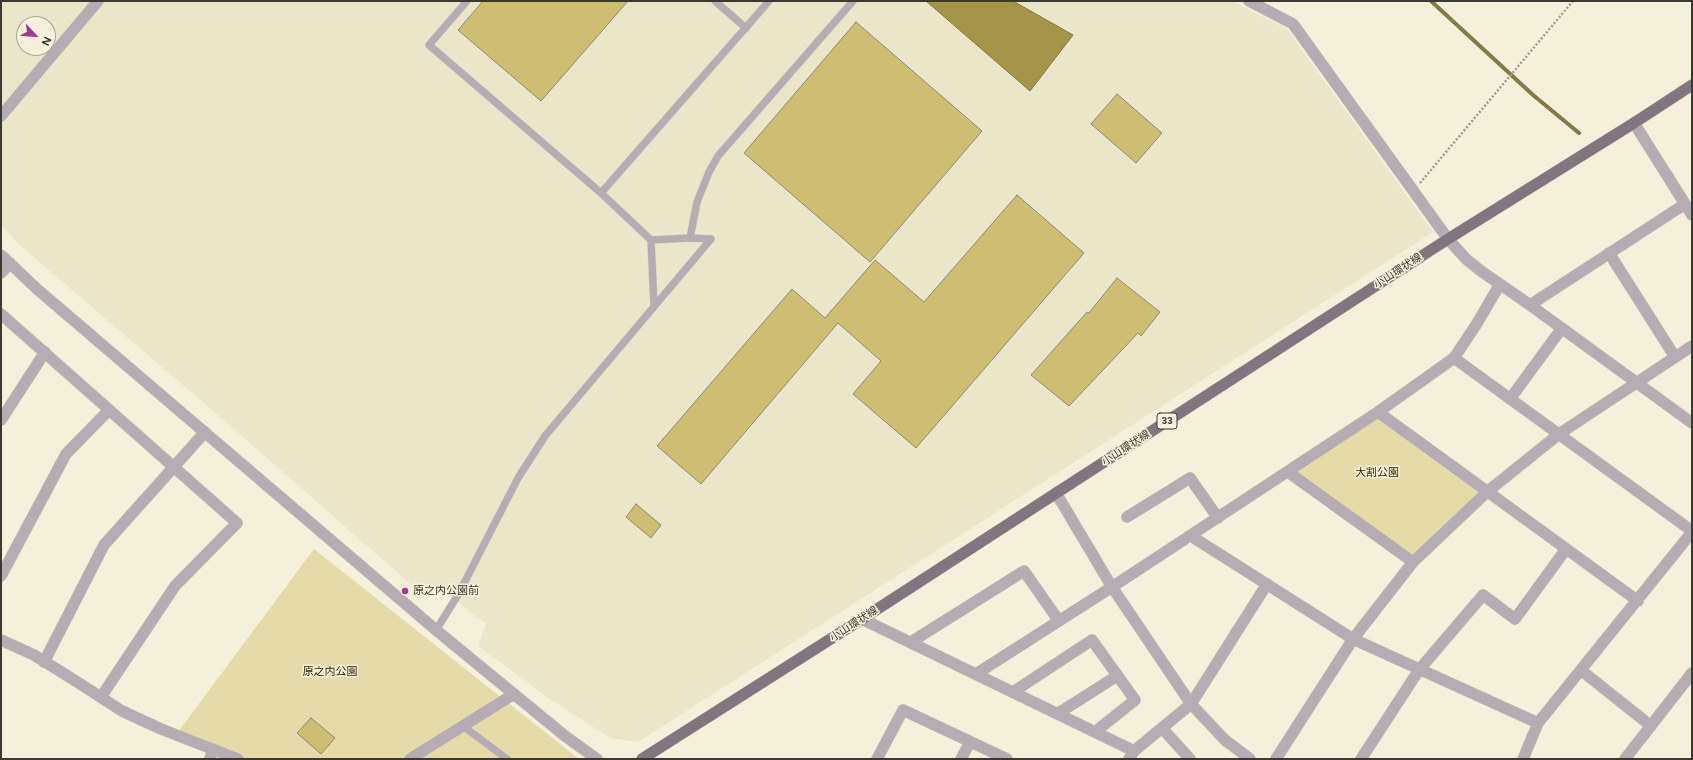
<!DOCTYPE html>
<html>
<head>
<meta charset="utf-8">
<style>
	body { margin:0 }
	#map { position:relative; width:1693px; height:760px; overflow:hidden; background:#f4f0db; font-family:Figtree,sans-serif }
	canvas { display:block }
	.frame { position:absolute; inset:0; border:2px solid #3b3a32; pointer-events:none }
	.north { position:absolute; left:16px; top:16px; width:40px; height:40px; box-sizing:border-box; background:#f4f0db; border:1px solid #aaa797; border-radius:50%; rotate:116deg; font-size:11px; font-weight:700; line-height:16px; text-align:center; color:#3b3a32 }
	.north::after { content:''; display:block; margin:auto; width:14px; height:18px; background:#a63896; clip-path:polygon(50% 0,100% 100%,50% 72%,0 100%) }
</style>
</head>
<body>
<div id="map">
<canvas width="1693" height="760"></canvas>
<div class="frame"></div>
<div class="north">N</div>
</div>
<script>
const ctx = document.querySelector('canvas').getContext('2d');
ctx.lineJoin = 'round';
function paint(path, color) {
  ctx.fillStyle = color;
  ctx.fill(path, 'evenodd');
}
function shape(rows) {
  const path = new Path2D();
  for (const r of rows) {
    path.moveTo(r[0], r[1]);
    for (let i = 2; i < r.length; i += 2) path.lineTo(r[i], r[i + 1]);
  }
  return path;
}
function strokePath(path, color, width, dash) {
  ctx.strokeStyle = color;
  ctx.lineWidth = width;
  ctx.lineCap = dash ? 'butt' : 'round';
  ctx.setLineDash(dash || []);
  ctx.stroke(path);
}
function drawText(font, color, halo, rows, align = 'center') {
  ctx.font = font + ' Figtree,"Noto Sans JP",sans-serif';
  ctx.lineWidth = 3;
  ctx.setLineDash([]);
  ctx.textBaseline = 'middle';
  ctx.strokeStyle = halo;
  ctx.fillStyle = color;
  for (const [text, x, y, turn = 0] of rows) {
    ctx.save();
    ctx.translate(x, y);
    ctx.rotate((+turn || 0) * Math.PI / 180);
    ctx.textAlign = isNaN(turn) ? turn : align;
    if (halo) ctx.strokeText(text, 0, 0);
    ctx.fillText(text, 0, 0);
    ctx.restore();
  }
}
const built = shape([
	[1,1,1232,1,1287,29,1433,232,638,742,610,738,547,697,478,646,486,624,439,588,423,595,227,423,24,249,1,225],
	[24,24,48,24,48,48,24,48]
]);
const green = shape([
	[1378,415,1482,492,1412,556,1294,472],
	[314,549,579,759,243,759,178,732]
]);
const water = shape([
	[926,1,1013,1,1073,35,1030,91,926,1]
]);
const stream = shape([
	[1431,1,1533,95,1579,133]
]);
const building = shape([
	[483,1,628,1,541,101,458,30,483,1],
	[856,22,982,131,870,262,744,153,856,22],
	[1117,94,1162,133,1136,163,1091,124,1117,94],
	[1017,195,1084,253,916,448,853,394,881,361,838,323,701,484,657,446,792,289,825,318,875,260,924,302,1017,195],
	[1117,278,1160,312,1141,336,1138,333,1069,406,1031,375,1087,312,1089,313,1117,278],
	[636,504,661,525,651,538,626,517,636,504],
	[311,718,335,738,321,754,297,733,311,718]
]);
const path = shape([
	[1420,183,1573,1]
]);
const service = shape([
	[467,1,429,45,601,193,651,240,654,306],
	[715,1,746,28],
	[601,193,769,1],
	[690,238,697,202,709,172,718,156,853,1],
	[651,240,690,238,711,239],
	[436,630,458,595,518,478,545,436,711,239],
	[463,726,507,759]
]);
const minor = shape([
	[1,116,98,1],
	[1448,239,1466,259,1481,271,1530,305,1692,423],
	[1609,253,1675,357],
	[1,273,10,263],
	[1530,305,1685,204],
	[1,314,237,523,175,586,101,697],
	[1454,358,1692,531],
	[1510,399,1562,328],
	[1378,412,1638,601],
	[1,420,45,352],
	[1288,472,1413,562],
	[1056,493,1112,587,1191,704,1225,740,1250,759],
	[1127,517,1190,478,1218,518],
	[1191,536,1353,639,1538,723],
	[1,576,66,454,109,410],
	[862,619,1134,751],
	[1,640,34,655,82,685,122,711,161,729,238,759],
	[911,642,1024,571,1059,621],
	[44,662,104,545,205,432],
	[1582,671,1651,726],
	[976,674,1112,587,1378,412,1454,358,1476,325,1500,284],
	[1013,692,1092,640,1135,700,1095,732],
	[1057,714,1117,676],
	[1162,728,1190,759],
	[210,759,213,749],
	[410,759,514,694],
	[877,759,903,710,1007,759],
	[961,759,970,742],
	[1129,759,1134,751,1191,704,1267,584],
	[1276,759,1353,639,1413,562,1487,492,1559,434,1692,346],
	[1361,759,1419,670,1483,595,1515,619,1566,549],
	[1523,759,1538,723,1692,532]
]);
const tertiary = shape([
	[1249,1,1293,24,1448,239],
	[1634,123,1692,215],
	[1,255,37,289,436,630,565,736,597,759],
	[1625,759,1692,673]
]);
const primary = shape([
	[642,759,862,619,1448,239,1634,123,1692,85]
]);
const markers = [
	[405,591,4,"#a63896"]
];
const shields = [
	[1167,421,20]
];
const shieldNames = [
	["33",1167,421]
];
const streetNames = [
	["小山環状線",1398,271,-33],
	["小山環状線",1126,448,-33],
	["小山環状線",854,624,-33]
];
const parkNames = [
	["大割公園",1377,473],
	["原之内公園",330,672]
];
const poiNames = [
	["原之内公園前",413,591]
];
paint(built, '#ebe6c9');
paint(green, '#e5dba9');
paint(water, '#a4954a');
strokePath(water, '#847a43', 1);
strokePath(stream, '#847a43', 4);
paint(building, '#cdbe73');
strokePath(building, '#8e8a77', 1);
strokePath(service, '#cfccb9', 8);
strokePath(minor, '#cfccb9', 12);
strokePath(tertiary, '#cfccb9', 12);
strokePath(primary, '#cfccb9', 12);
strokePath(path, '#a09d8e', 2.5, [2, 2]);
strokePath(service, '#b5adb3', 7);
strokePath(minor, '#b5adb3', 11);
strokePath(tertiary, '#b5adb3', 11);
strokePath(primary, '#837580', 11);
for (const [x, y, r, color] of markers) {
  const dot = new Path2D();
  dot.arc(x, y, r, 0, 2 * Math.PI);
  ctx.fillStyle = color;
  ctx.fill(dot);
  strokePath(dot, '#f4f0db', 1.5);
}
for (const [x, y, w] of shields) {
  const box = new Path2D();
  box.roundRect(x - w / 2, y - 8, w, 16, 3);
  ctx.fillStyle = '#f4f0db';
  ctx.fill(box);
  strokePath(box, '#3b3a32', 1);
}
drawText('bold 10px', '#3b3a32', null, shieldNames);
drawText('11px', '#3b3a32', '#f4f0db', streetNames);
drawText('11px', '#322b08', '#f4f0db', parkNames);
drawText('11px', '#3b3a32', '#f4f0db', poiNames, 'left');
</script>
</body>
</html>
